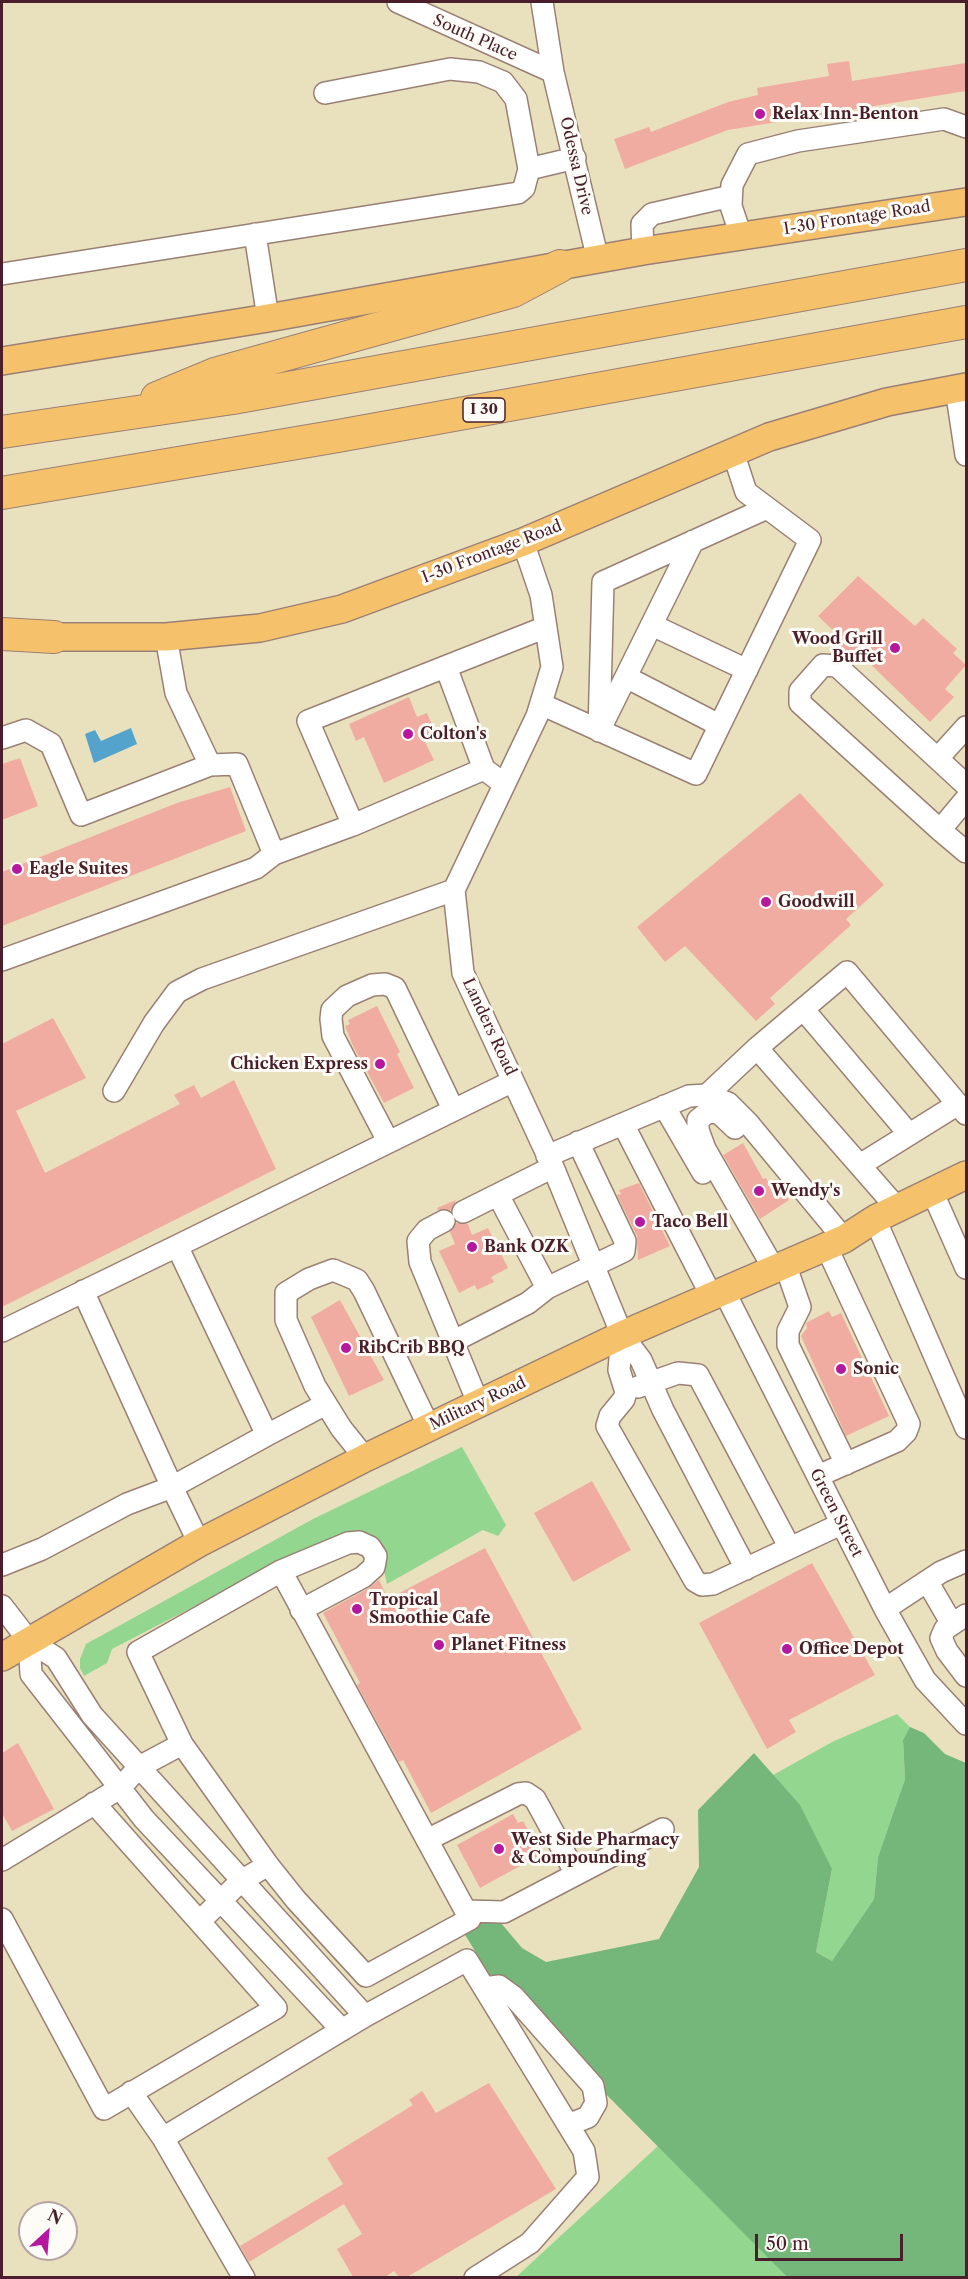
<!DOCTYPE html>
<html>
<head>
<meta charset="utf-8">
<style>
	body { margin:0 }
	#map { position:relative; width:968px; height:2279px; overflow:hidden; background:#e9e1be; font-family:"Libre Caslon Text",serif }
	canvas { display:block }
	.frame { position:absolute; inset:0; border:3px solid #4a1f2b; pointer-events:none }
	.north { position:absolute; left:18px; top:2201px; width:60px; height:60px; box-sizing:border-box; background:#fdfcf7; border:2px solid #b5a4a5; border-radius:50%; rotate:26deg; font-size:16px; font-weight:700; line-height:24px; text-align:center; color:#4a1f2b }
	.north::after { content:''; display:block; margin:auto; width:21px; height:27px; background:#b5179e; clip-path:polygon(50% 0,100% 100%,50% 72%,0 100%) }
	.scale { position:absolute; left:755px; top:2234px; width:148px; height:27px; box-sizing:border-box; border:3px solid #4a1f2b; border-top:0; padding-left:8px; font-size:18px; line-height:21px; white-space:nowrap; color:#4a1f2b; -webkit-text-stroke:4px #fdfcf7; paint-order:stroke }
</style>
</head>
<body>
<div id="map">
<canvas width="968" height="2279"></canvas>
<div class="frame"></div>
<div class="north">N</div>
<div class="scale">50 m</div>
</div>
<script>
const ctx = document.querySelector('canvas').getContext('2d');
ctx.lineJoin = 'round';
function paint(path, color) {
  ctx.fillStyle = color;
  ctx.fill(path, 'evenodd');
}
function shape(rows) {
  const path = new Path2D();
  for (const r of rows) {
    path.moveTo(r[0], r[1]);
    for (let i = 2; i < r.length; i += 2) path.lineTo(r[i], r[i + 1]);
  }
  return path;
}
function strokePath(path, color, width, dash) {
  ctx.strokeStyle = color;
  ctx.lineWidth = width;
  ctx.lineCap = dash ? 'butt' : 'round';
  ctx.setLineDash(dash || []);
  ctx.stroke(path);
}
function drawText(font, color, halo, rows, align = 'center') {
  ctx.font = font + ' "Libre Caslon Text",serif';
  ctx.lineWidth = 6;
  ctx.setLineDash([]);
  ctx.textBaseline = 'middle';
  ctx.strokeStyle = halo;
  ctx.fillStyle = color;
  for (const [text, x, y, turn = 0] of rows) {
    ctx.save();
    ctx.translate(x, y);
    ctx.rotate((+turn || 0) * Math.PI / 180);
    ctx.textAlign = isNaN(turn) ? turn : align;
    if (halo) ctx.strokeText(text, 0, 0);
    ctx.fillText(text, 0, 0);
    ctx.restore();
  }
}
const green = shape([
	[462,1447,506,1525,498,1536,483,1530,387,1584,383,1566,382,1546,375,1541,249,1578,112,1649,107,1663,84,1676,80,1668,80,1659,86,1644,313,1519],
	[897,1714,910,1727,903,1740,905,1779,878,1857,874,1899,832,1961,816,1952,832,1869,773,1775,834,1741],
	[658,2146,787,2277,515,2278]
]);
const forest = shape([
	[910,1727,924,1733,945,1754,966,1763,966,2277,787,2277,492,1979,464,1933,483,1919,501,1923,522,1948,546,1962,659,1939,699,1867,698,1810,754,1753,800,1805,832,1869,816,1952,832,1961,874,1899,878,1857,905,1779,903,1740]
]);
const water = shape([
	[131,728,137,744,94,763,85,734,95,730,101,741]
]);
const building = shape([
	[849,61,852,81,966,63,966,91,728,130,625,169,614,139,649,127,651,132,728,102,758,95,757,88,829,76,827,64],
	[858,576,915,626,923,618,957,649,953,653,966,665,945,689,954,697,930,722,857,651,849,660,832,647,840,637,818,616],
	[409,697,417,717,427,713,437,736,425,742,434,760,384,783,364,737,356,741,349,724],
	[20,758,38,806,2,820,2,764],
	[230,787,246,831,2,926,2,872,177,803],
	[800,793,884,885,846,919,851,925,770,998,775,1004,756,1021,685,946,665,962,637,927],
	[377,1006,400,1052,397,1054,414,1088,384,1103,353,1046,345,1026,350,1024,348,1020],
	[53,1018,86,1078,16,1111,45,1173,180,1104,174,1095,194,1085,201,1098,234,1080,276,1169,2,1307,2,1044],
	[743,1143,763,1179,766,1178,769,1183,776,1179,789,1200,760,1219,723,1155],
	[639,1183,670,1246,638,1260,637,1236,617,1195,621,1194,619,1190],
	[456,1200,451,1210,438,1210,437,1208],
	[456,1223,468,1224,472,1235,488,1228,508,1268,491,1277,494,1282,477,1290,475,1285,459,1293,439,1251,455,1244,450,1232],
	[340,1300,384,1380,349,1396,311,1317],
	[829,1311,832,1317,841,1313,889,1416,846,1436,801,1336,807,1328,806,1323],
	[592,1481,631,1550,573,1582,534,1513],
	[485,1548,582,1729,431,1813,403,1760,399,1762,357,1685,360,1683,323,1613,369,1588,379,1580,388,1599],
	[812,1563,875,1675,789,1720,796,1732,767,1749,699,1623],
	[18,1743,54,1809,12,1831,2,1813,2,1753],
	[513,1814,518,1823,523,1821,542,1854,480,1888,457,1845],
	[489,2083,556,2189,407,2277,399,2277,394,2271,385,2277,353,2277,337,2249,362,2234,344,2204,249,2262,240,2246,343,2184,327,2158,413,2105,409,2100,422,2091,436,2113]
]);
const minor = shape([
	[398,2,553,72],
	[542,2,553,72,598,260],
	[325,93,450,69,479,72,503,82,516,99,529,169],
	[255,234,268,318],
	[741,236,731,206,732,185,748,154,798,141,944,119,966,127],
	[643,251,642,224,652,214,731,196],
	[2,274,518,193,524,188,529,169,575,158],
	[956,389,966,455],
	[523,542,541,595,552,667,537,716,454,890,463,973,553,1167,622,1335,641,1360,663,1410,746,1569],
	[652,625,747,670],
	[166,637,176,693,210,765],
	[446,667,484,769],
	[626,677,719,725],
	[541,704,696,774,810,540,746,492,733,452],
	[602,725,693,541],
	[599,731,603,582,767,508],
	[2,738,26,730,51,744,81,815,210,765,237,764,274,854,353,825,308,721,546,627],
	[938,758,966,727],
	[966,785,837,666,823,665,800,691,800,703,940,830,966,799],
	[353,825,484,769,504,784],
	[940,830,966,852],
	[2,960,256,868,274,854],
	[803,1009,909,1134],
	[114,1091,154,1023,177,992,202,979,454,890],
	[707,1095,757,1048],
	[664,1106,703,1173],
	[623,1124,712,1297],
	[735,1128,719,1113,708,1112,698,1120,698,1130,705,1149,774,1269],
	[388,1141,333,1036,331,1019,332,1010,347,996,372,985,385,984,395,988,453,1109],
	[547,1156,689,1096,707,1095,728,1103,748,1123,844,1239],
	[860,1165,958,1104],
	[932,1191,966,1268],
	[498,1195,547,1288],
	[897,1208,757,1048,847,972,966,1114],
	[463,1212,553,1167],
	[875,1219,966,1428],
	[444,1221,427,1230,418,1241,420,1262,479,1405],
	[785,1264,800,1307,788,1331,788,1345,846,1464],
	[83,1291,172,1487,267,1435,177,1246,513,1081],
	[724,1291,885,1609,925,1680,966,1724],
	[2,1331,177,1246],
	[622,1335,619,1370,626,1392,624,1399,610,1416,607,1426,695,1581,702,1585,713,1584,841,1524],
	[452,1342,528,1303,547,1288,624,1251,625,1241,578,1142],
	[638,1387,678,1373,698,1375,790,1548],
	[267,1435,326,1404],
	[365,1458,341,1428,315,1386,286,1320,286,1293,309,1279,333,1270,357,1280,364,1291,429,1427],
	[818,1476,897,1441,906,1432,909,1424,826,1246],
	[2,1565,42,1549,127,1504,172,1487,199,1543],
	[281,1571,348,1543,359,1542,370,1547,376,1556,374,1567,363,1577,301,1610],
	[927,1581,952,1624],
	[2,1606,29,1641,56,1658,92,1715,365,2016],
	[885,1609,941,1572,966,1561],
	[966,1615,945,1629,941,1638,947,1651,966,1676],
	[29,1641,31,1674,144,1819,342,2030],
	[182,1744,268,1865],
	[427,1840,518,1794,526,1793,535,1799,576,1874],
	[2,1860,120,1788,139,1767,182,1744,138,1652,281,1571,470,1919,366,1976,296,1900,268,1865,241,1881,200,1921],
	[466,1911,504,1912,663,1829],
	[2,1919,104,2109,276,2008,94,1803],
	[484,1988,499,1986,514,1997,593,2086,596,2103,588,2117,568,2125],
	[131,2092,163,2138],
	[244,2278,163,2138,365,2016,467,1960,584,2151,588,2177,530,2243,475,2278]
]);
const major = shape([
	[2,361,268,318,643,251,966,202],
	[32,637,166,637,260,628,342,609,523,542,769,437,887,402,966,387],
	[2,1657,199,1543,365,1458,622,1335,844,1239,875,1219,966,1175]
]);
const highway = shape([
	[157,398,215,374,513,291,560,266],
	[2,432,233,398,966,265],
	[2,493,338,436,966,322],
	[2,634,54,637]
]);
const markers = [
	[760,114,6,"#b5179e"],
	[895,648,6,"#b5179e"],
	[408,734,6,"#b5179e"],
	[17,869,6,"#b5179e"],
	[766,902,6,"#b5179e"],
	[380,1064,6,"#b5179e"],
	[759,1191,6,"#b5179e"],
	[640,1222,6,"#b5179e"],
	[472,1247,6,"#b5179e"],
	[346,1348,6,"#b5179e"],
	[841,1369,6,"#b5179e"],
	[357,1609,6,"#b5179e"],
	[439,1645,6,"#b5179e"],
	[787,1649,6,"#b5179e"],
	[499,1849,6,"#b5179e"]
];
const shields = [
	[484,410,42]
];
const shieldNames = [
	["I 30",484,410]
];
const streetNames = [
	["South Place",475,38,24],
	["Odessa Drive",576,166,77],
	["I-30 Frontage Road",857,218,-9],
	["I-30 Frontage Road",492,552,-21],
	["Landers Road",489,1027,65],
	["Military Road",478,1404,-25],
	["Green Street",836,1513,63]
];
const poiNames = [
	["Relax Inn-Benton",772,114],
	["Wood Grill",883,639,"right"],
	["Buffet",883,657,"right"],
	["Colton's",420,734],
	["Eagle Suites",29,869],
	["Goodwill",778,902],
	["Chicken Express",368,1064,"right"],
	["Wendy's",771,1191],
	["Taco Bell",652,1222],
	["Bank OZK",484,1247],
	["RibCrib BBQ",358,1348],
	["Sonic",853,1369],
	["Tropical",369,1600],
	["Smoothie Cafe",369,1618],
	["Planet Fitness",451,1645],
	["Office Depot",799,1649],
	["West Side Pharmacy",511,1840],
	["& Compounding",511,1858]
];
paint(green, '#92d68f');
paint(forest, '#75b77a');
paint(water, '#53a3cd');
paint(building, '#f1aca1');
strokePath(minor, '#9a8074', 24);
strokePath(major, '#9a8074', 30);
strokePath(highway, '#9a8074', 34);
strokePath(minor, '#fff', 21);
strokePath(major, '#f6c16b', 27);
strokePath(highway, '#f6c16b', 32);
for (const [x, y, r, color] of markers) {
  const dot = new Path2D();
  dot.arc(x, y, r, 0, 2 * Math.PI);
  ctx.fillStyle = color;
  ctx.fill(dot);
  strokePath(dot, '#fdfcf7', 2);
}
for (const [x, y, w] of shields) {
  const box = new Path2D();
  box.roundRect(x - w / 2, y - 12, w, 24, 4.5);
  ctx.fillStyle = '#fdfcf7';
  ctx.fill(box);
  strokePath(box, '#4a1f2b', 1.5);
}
drawText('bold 15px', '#4a1f2b', null, shieldNames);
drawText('16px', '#4a1f2b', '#fdfcf7', streetNames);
drawText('bold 16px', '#4a1f2b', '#fdfcf7', poiNames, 'left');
</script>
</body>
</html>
